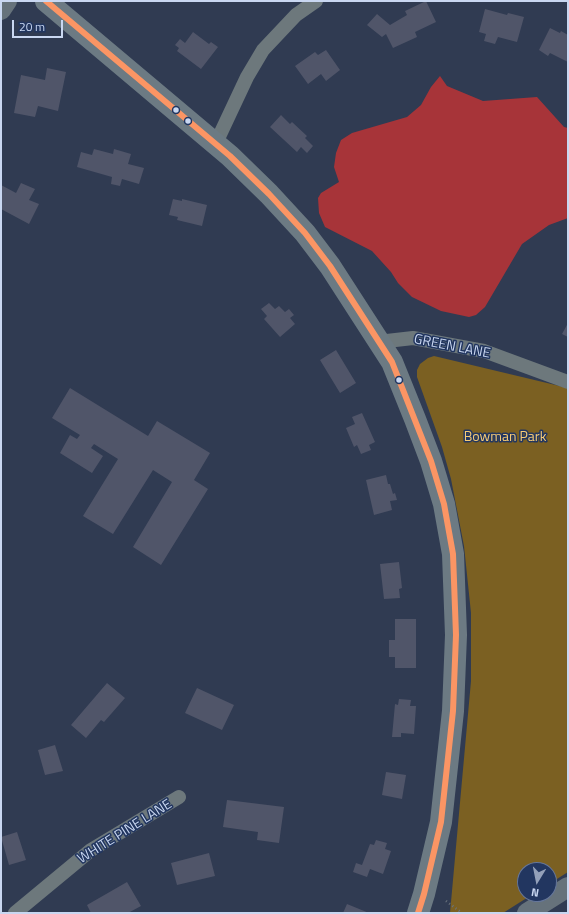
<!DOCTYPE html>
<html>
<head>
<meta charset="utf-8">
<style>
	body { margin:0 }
	#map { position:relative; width:569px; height:914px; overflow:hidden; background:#303b52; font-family:"Titillium Web",sans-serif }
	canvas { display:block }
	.frame { position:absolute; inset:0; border:2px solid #c9d7f1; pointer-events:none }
	.north { position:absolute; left:517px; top:862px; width:40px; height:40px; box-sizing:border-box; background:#223660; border:1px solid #65769a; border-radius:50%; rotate:190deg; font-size:11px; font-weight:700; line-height:16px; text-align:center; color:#c9d7f1 }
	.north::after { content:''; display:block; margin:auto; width:14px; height:18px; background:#93a0b9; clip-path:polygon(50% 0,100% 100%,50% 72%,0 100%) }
	.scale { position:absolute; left:12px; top:20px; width:51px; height:18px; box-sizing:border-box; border:2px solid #c9d7f1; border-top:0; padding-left:5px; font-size:12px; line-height:14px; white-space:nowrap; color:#c9d7f1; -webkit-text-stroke:3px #223660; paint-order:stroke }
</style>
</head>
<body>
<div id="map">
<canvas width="569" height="914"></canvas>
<div class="frame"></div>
<div class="north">N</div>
<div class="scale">20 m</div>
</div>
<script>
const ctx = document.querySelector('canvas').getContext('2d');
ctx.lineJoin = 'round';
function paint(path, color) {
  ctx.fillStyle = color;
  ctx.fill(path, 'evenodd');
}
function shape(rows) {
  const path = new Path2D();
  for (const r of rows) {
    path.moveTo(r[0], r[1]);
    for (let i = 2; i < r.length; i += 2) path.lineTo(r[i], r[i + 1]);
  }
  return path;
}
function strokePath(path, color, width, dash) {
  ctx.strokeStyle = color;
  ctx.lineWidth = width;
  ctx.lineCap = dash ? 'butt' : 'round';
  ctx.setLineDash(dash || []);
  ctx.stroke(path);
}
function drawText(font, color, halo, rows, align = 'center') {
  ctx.font = font + ' "Titillium Web",sans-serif';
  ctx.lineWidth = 3;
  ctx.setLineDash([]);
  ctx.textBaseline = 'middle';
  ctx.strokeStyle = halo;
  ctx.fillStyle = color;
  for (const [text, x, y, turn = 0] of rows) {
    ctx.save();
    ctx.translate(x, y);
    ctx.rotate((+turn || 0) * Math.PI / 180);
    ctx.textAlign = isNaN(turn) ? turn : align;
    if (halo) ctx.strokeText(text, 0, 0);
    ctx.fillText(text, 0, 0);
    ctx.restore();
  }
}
const forest = shape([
	[434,356,568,388,568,872,549,884,549,870,525,870,525,894,533,894,503,913,450,913,471,681,471,613,464,546,451,479,442,447,417,377,417,370,420,364,428,358]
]);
const water = shape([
	[440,76,447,86,483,101,537,97,564,127,568,128,568,218,549,225,522,244,485,307,476,315,469,317,441,311,412,297,398,283,391,272,372,251,325,227,319,213,318,198,321,193,339,182,334,167,336,153,341,140,352,133,407,117,421,105,431,87]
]);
const building = shape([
	[426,1,436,22,415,32,417,37,393,48,386,34,382,37,367,25,377,14,390,25,407,15,405,11],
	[485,9,507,15,508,13,524,17,517,42,498,37,495,44,484,41,486,34,479,32],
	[550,28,560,33,561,31,568,35,568,62,550,53,548,56,539,50],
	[193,32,209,44,211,42,218,47,201,69,177,51,179,48,175,45,180,39,185,43],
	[326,50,340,70,326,81,321,74,308,84,295,66,315,52,318,55],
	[47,68,66,72,58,111,38,106,35,117,14,113,21,75,45,80],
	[281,115,290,124,292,122,307,136,305,138,313,146,307,153,301,147,297,152,270,127],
	[94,149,113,154,114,149,131,154,128,164,144,168,139,184,122,179,120,186,111,184,112,177,77,167,81,152,92,155],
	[21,183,35,189,29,200,39,204,29,224,1,209,1,185,16,193],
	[173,199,182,201,182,199,207,205,202,226,177,220,178,217,169,215],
	[269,303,275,309,279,306,285,312,289,309,294,315,290,318,295,324,280,337,264,319,267,316,261,309],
	[568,323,568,337,562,334],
	[336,350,356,383,340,393,320,360],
	[70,388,148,436,157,421,210,453,194,480,208,489,161,565,133,547,172,482,153,470,113,534,83,516,118,459,94,444,91,448,103,456,92,473,60,453,70,435,77,439,80,435,52,418],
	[362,413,375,442,369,445,371,450,361,454,357,445,354,447,346,428,355,424,352,417],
	[386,475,388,484,390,484,393,494,395,493,397,500,390,501,392,510,374,515,366,480],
	[399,562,402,588,399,589,400,598,384,599,380,564],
	[395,619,416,619,416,668,395,668,395,657,389,657,389,640,395,640],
	[107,683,125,698,104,722,101,720,86,738,71,725],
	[197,688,234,705,222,730,185,713],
	[399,699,411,700,410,706,416,706,414,734,401,733,401,737,392,737,395,704,398,705],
	[55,745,63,771,45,775,38,750],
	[386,772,406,775,402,799,382,795],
	[227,800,284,807,279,843,257,840,258,832,223,827],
	[17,832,26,860,9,865,1,837],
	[376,840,387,843,385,849,391,851,383,874,370,869,367,877,353,872,356,863,362,865,370,844,374,845],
	[209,853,215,876,177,885,171,863],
	[127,882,141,906,128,913,91,913,87,905],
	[347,904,369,913,343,913]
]);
const path = shape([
	[446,901,462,913]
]);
const street = shape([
	[216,143,247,77,263,50,296,15,316,1],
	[378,342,413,338,484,351,568,382],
	[15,913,91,850,179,797]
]);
const secondary = shape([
	[1,10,7,1],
	[527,913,568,887]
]);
const primary = shape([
	[46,1,230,156,269,194,305,233,330,266,392,362,415,419,431,461,444,504,453,554,456,635,453,711,441,822,424,894,418,913]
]);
const bus1 = shape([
	[46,1,230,156,269,194,305,233,330,266,392,362,431,461,444,504,453,554,456,635,453,711,441,822,424,894,418,913]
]);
const markers = [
	[176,110,3.5,"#c9d7f1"],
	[188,121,3.5,"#c9d7f1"],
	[399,380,3.5,"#c9d7f1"]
];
const streetNames = [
	["GREEN LANE",452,347,11],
	["WHITE PINE LANE",125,832,-32]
];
const parkNames = [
	["Bowman Park",505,438]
];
paint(forest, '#7b6022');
paint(water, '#a73439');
paint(building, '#505569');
strokePath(path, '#6a737d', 2.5, [1, 3]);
strokePath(street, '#6d787c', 14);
strokePath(secondary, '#66727b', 20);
strokePath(primary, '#6c7a83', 22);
strokePath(bus1, '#fb9564', 6);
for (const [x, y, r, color] of markers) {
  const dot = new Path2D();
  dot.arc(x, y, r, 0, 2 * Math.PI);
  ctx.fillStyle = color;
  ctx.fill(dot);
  strokePath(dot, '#223660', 1.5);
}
drawText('14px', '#c9d7f1', '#223660', streetNames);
drawText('14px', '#f8cc75', '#223660', parkNames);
</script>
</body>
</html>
